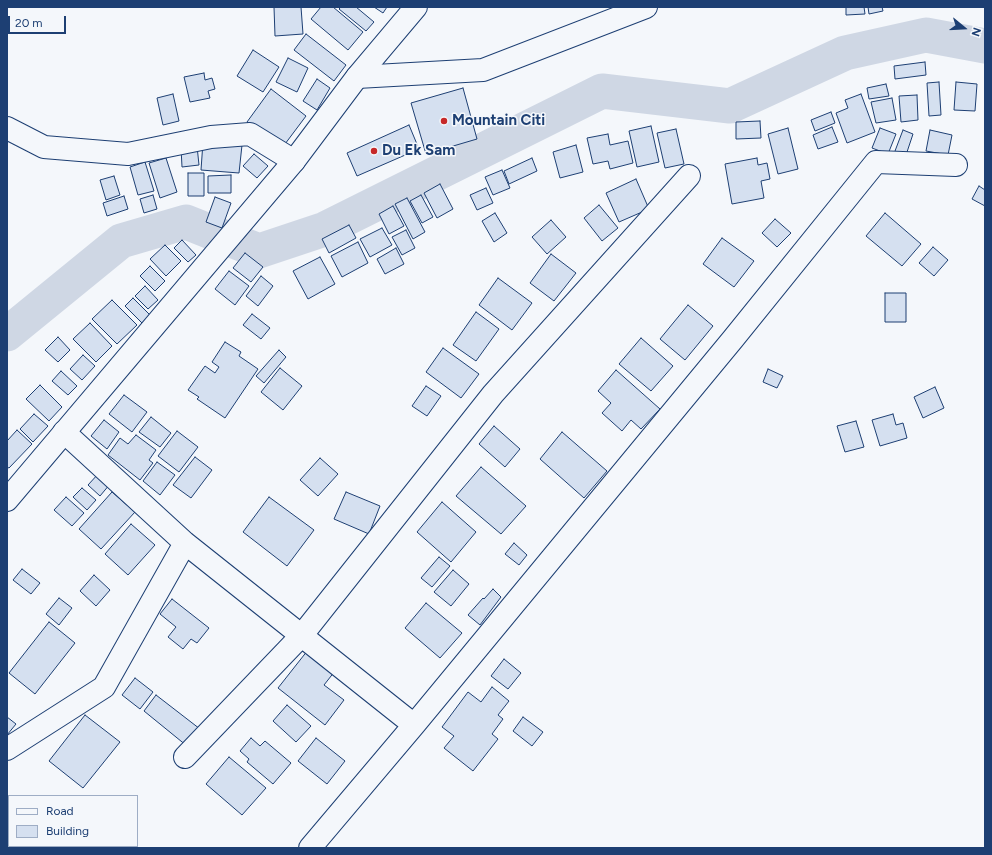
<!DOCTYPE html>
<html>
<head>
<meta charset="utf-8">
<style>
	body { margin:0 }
	#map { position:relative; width:992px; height:855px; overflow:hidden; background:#f4f7fb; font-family:Figtree,sans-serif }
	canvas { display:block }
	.frame { position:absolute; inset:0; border:8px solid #1d3f73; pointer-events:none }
	.legend { position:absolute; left:8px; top:795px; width:130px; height:52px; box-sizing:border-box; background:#f4f7fb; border:1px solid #9eadc5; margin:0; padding:5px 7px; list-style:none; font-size:12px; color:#1d3f73 }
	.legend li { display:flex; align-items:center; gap:8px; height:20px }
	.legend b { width:20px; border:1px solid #9eadc5 }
	.north { position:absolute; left:944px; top:8px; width:40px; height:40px; -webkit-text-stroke:3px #f4f7fb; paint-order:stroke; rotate:108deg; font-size:11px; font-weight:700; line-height:16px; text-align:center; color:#1d3f73 }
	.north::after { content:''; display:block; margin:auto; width:14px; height:18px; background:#1d3f73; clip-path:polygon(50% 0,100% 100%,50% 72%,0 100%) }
	.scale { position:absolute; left:8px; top:16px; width:58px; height:18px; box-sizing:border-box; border:2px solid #1d3f73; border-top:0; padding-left:5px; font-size:12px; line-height:14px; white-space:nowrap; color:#1d3f73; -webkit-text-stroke:3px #f4f7fb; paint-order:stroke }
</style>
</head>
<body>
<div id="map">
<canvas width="992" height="855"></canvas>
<div class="frame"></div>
<ul class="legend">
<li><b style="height:5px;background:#f4f7fb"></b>Road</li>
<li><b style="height:11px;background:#d5e0f0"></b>Building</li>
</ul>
<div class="north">N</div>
<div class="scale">20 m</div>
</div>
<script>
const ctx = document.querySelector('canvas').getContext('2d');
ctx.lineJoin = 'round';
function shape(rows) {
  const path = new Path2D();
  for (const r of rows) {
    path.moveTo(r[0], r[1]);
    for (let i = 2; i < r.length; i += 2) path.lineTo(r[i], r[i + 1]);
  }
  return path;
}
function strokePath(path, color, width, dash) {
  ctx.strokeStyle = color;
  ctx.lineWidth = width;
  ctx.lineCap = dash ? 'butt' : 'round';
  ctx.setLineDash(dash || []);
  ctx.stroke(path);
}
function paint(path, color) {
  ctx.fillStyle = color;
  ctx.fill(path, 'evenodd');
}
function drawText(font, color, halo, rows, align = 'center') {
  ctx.font = font + ' Figtree,sans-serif';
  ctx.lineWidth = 3;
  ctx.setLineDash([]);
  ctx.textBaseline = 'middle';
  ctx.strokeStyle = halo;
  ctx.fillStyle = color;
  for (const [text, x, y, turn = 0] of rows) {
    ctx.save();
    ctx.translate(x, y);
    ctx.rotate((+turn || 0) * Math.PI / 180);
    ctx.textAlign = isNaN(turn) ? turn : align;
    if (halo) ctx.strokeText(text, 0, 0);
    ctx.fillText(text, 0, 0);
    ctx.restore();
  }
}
const river = shape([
	[7,334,121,241,186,222,259,251,325,229,602,91,730,106,845,53,926,35,985,46]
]);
const building = shape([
	[274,7,301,7,303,34,275,36,274,7],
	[321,7,333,7,363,32,348,50,311,19,321,7],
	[341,7,356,7,374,22,366,31,339,9,341,7],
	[374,7,387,7,383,13,374,7],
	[846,7,864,7,865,14,846,15,846,7],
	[868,7,882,7,883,11,869,14,868,7],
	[306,34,346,65,334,81,294,50,306,34],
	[253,50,279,67,263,92,237,76,253,50],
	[288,58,308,68,297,92,276,82,288,58],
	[925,62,926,75,895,79,894,66,925,62],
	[204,73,205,80,212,78,215,89,208,91,210,98,190,102,184,77,204,73],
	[317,79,330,88,317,110,303,101,317,79],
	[939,82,941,115,929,116,927,83,939,82],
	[956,82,977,84,975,111,954,110,956,82],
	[886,84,889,96,869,99,867,88,886,84],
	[463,88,477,139,426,154,411,103,463,88],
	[271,89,306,116,282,148,247,122,271,89],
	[173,94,179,121,163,125,157,98,173,94],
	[861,94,875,132,847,143,836,113,848,108,845,100,861,94],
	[917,95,918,120,901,122,899,96,917,95],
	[892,98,896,120,876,123,871,102,892,98],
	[831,112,835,123,815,131,811,120,831,112],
	[760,121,761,138,736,139,736,122,760,121],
	[409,125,419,149,357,176,347,153,409,125],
	[651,126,659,162,637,167,629,131,651,126],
	[832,127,838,142,818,149,813,135,832,127],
	[788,128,798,169,778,174,768,134,788,128],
	[880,128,896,134,888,154,872,148,880,128],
	[676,129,684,164,665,168,657,133,676,129],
	[903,130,913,134,906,155,895,151,903,130],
	[930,130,952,135,948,155,926,151,930,130],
	[608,134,610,145,628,141,633,163,610,169,608,161,593,164,587,138,608,134],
	[203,142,242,145,239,173,201,170,203,142],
	[576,145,583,172,560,178,553,152,576,145],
	[197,146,199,165,182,167,181,148,197,146],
	[254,154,268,166,257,178,243,166,254,154],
	[166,158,177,192,160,198,149,163,166,158],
	[532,158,537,171,509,184,504,171,532,158],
	[757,158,758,165,767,163,770,179,761,181,764,198,732,204,725,164,757,158],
	[145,162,154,191,138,195,130,167,145,162],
	[502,170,510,188,493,195,485,177,502,170],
	[188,173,204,173,204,196,188,196,188,173],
	[231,175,231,193,208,193,208,176,231,175],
	[114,176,120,195,106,200,100,180,114,176],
	[636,179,649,209,619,222,606,193,636,179],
	[440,184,453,209,437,218,424,193,440,184],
	[979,186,985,190,985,206,972,199,979,186],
	[486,188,493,203,477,210,470,195,486,188],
	[153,195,157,209,144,213,140,199,153,195],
	[421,195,433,217,422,223,410,201,421,195],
	[124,196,128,209,107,216,103,203,124,196],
	[215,197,231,203,222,228,206,222,215,197],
	[407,198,425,232,413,239,395,204,407,198],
	[599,205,618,228,602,241,584,218,599,205],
	[393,206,404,226,389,234,379,214,393,206],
	[495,213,507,233,494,242,482,221,495,213],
	[885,213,921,244,902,266,866,236,885,213],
	[775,219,791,233,777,247,762,233,775,219],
	[551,220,566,237,547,254,532,237,551,220],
	[349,225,356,238,329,253,322,239,349,225],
	[382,228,392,245,370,257,360,239,382,228],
	[406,230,415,248,402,255,392,237,406,230],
	[722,238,754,261,734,287,703,264,722,238],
	[182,240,196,255,188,262,174,248,182,240],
	[358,242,368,263,342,277,331,256,358,242],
	[165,245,181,261,166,276,150,259,165,245],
	[933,247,948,260,934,276,919,263,933,247],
	[396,248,404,264,385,274,377,259,396,248],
	[245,253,263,267,251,282,233,268,245,253],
	[551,254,576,273,554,301,530,283,551,254],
	[320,257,335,284,308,299,293,271,320,257],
	[150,266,165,281,155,291,140,276,150,266],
	[229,271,249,286,235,305,215,289,229,271],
	[261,276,273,286,258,306,246,296,261,276],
	[498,278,532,303,512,330,479,305,498,278],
	[145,286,158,300,148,309,135,296,145,286],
	[885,293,906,293,906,322,885,322,885,293],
	[133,298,150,315,142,323,125,306,133,298],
	[112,300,137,325,117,344,92,319,112,300],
	[688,305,713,326,685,360,660,339,688,305],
	[476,312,499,329,476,361,453,345,476,312],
	[252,314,270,328,261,339,243,325,252,314],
	[90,323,112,346,96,362,73,339,90,323],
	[58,337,70,350,58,362,45,350,58,337],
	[641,338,673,366,651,391,619,364,641,338],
	[225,342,241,352,239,356,258,369,225,418,197,399,199,397,188,390,205,366,215,373,219,367,212,362,225,342],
	[443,348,479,374,461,398,426,372,443,348],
	[279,350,286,357,264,383,256,376,279,350],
	[83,355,95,366,82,380,70,369,83,355],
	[280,368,302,386,283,410,261,392,280,368],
	[768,369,783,376,777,388,763,382,768,369],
	[616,370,660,409,641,429,631,420,622,431,602,413,611,403,598,391,616,370],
	[61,371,77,386,68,395,52,381,61,371],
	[40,385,62,407,49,421,26,399,40,385],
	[426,386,441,396,427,416,412,406,426,386],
	[935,387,944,408,923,418,914,397,935,387],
	[124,395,147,412,132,432,109,414,124,395],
	[34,414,48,426,33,442,20,429,34,414],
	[893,414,896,425,903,423,907,438,880,446,872,420,893,414],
	[151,417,171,433,160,447,139,432,151,417],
	[104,420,119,432,107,449,91,436,104,420],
	[856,421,864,447,845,452,837,426,856,421],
	[494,426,520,449,505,467,479,444,494,426],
	[17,430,32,444,9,468,7,467,7,441,17,430],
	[177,431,198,447,179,472,158,456,177,431],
	[562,432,607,471,584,498,540,459,562,432],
	[136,435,156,450,149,460,153,463,140,480,108,455,120,438,128,444,136,435],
	[195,457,212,470,191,498,173,485,195,457],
	[320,458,338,474,318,496,300,480,320,458],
	[157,462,175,475,160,495,143,481,157,462],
	[481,467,526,506,501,534,456,496,481,467],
	[99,473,110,484,100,496,88,485,99,473],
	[82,488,96,500,87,510,73,497,82,488],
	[112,492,135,512,101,549,79,529,112,492],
	[346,492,380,506,369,534,334,519,346,492],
	[66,497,84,513,72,526,54,510,66,497],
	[269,497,314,530,287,566,243,532,269,497],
	[442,502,476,532,451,562,417,532,442,502],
	[131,524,155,545,128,575,105,554,131,524],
	[514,543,527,555,519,565,505,554,514,543],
	[439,557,450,566,432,587,421,578,439,557],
	[22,569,40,583,31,594,13,580,22,569],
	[453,570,469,584,451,606,434,592,453,570],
	[94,575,110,590,96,606,80,591,94,575],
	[493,589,501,597,480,625,468,615,483,598,484,599,493,589],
	[59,598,72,608,59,625,46,614,59,598],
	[172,599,209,628,197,643,191,639,183,649,168,637,176,627,160,614,172,599],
	[426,603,462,633,440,658,405,628,426,603],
	[49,622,75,643,35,694,9,673,49,622],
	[308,650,335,671,324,685,344,700,325,725,278,688,308,650],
	[504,659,521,673,508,689,491,676,504,659],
	[135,678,153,692,140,709,122,695,135,678],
	[492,687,509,701,498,715,503,719,492,734,498,739,473,771,444,748,454,736,442,727,468,692,481,702,492,687],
	[156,695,200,729,187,746,144,711,156,695],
	[287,705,311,726,296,742,273,721,287,705],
	[85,715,120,742,83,788,49,761,85,715],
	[7,717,16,724,7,735,7,717],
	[523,717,543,732,532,746,513,731,523,717],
	[251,738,260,746,265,741,291,763,273,784,247,762,249,759,240,751,251,738],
	[316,738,345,761,327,784,298,761,316,738],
	[229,757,266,788,242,815,206,784,229,757],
	[9,814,9,846,20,846,18,848,7,848,7,816,9,814]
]);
const minor = shape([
	[357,77,483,70,646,7],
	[7,128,44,147,128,154,211,137,250,134,294,161],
	[64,432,185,543,414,725],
	[7,749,104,687,185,543],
	[185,757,302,635,493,394,689,176],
	[310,848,414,725,733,339,876,162,956,165]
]);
const major = shape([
	[7,500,294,161,357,77,416,7]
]);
const markers = [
	[444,121,4,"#c62828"],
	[374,151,4,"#c62828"]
];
const poiNames = [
	["Mountain Citi",452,121],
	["Du Ek Sam",382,151]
];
strokePath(river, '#cfd7e4', 35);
paint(building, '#d5e0f0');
strokePath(building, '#1d3f73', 1);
strokePath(minor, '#1d3f73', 24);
strokePath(major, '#1d3f73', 24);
strokePath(minor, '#f4f7fb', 22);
strokePath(major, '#f4f7fb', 22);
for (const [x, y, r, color] of markers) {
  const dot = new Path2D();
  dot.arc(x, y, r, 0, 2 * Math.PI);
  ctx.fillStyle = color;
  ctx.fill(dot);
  strokePath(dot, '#f4f7fb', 1.5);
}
drawText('bold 15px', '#1d3f73', '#f4f7fb', poiNames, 'left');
</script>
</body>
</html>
